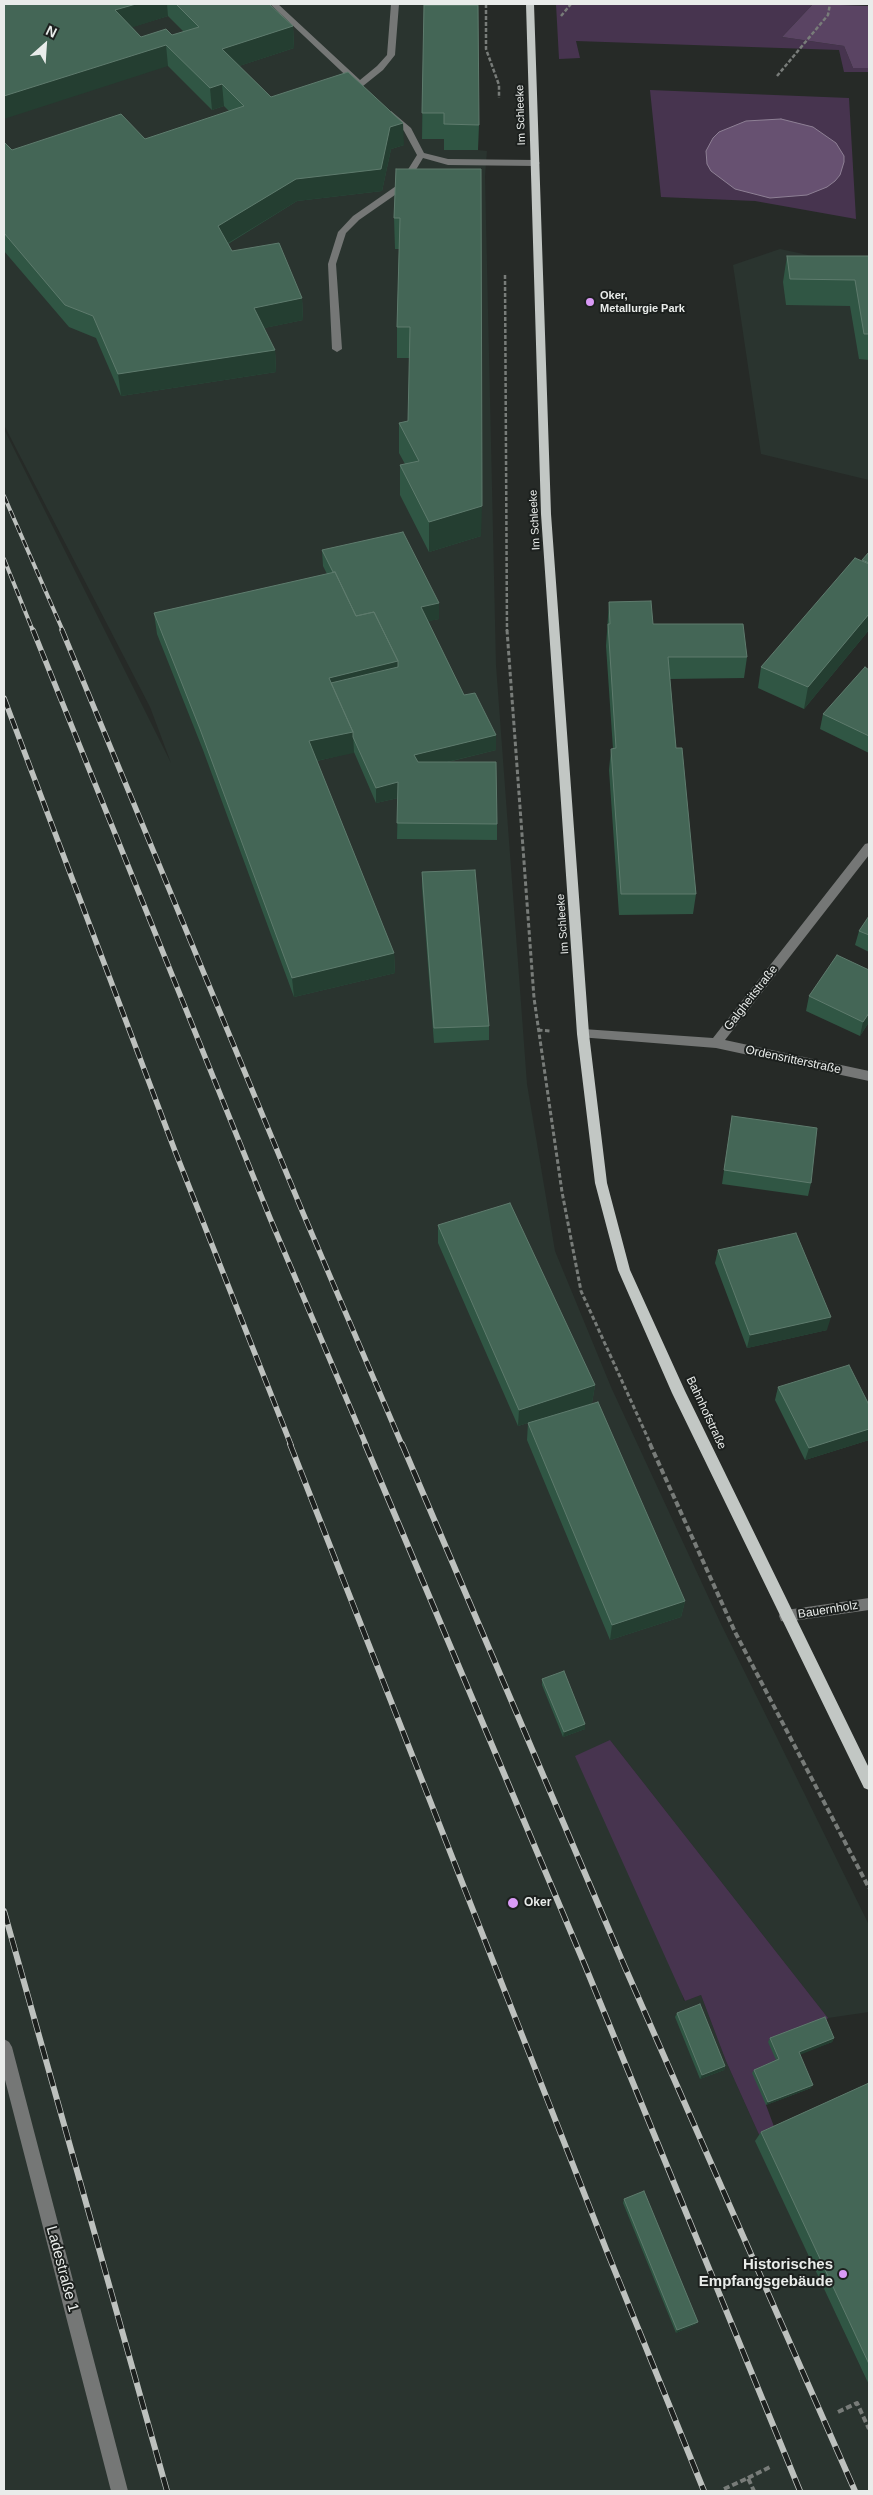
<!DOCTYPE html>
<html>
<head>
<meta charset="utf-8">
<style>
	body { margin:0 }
	#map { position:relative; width:873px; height:2495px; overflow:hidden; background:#262a27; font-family:Arial,sans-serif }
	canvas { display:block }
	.frame { position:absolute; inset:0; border:5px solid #e9ecea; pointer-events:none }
	.north { position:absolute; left:20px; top:20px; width:50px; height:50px; -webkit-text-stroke:4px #1c201e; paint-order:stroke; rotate:26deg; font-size:14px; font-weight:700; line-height:20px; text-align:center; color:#e9ecea }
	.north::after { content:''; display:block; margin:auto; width:18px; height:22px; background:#e9ecea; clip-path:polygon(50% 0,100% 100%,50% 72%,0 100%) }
</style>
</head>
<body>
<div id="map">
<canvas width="873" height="2495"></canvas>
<div class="frame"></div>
<div class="north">N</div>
</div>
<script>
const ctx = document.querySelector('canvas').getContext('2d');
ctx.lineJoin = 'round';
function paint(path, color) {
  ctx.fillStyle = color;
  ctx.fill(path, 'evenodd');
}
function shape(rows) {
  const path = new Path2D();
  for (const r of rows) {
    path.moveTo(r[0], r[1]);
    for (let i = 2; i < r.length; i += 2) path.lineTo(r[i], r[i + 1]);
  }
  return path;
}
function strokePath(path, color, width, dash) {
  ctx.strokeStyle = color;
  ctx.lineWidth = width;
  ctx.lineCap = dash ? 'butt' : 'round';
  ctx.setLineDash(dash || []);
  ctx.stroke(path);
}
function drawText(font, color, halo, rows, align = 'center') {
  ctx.font = font + ' Arial,sans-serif';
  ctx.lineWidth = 4;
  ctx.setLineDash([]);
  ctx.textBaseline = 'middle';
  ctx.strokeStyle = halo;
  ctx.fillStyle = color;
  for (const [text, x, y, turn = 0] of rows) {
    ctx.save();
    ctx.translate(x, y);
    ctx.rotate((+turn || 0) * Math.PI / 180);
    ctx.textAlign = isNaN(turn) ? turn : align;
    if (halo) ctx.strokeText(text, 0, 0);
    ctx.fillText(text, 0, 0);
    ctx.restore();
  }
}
const built = shape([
	[4,4,478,4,478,150,487,151,485,176,496,665,527,1084,555,1251,611,1387,720,1622,869,1925,869,2012,828,2018,610,1740,684,2001,701,1995,726,2061,761,2139,756,2141,869,2385,869,2491,4,2491,4,429,171,763,150,707,4,425],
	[780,249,869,268,869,480,761,454,733,265]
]);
const green = shape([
	[556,4,813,4,782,37,844,46,853,68,869,68,869,72,844,72,839,50,576,41,580,58,559,59],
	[650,90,849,98,856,219,755,201,661,197],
	[610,1740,828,2018,777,2063,766,2105,776,2132,761,2139,726,2061,701,1995,685,2001,575,1756]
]);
const forest = shape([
	[813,4,869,6,869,68,853,68,844,46,782,37]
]);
const water = shape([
	[781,119,813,127,836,143,844,156,844,162,840,175,835,181,827,187,807,195,770,198,735,189,711,171,707,164,706,151,713,138,719,132,746,121,781,119]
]);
const pathFar2 = shape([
	[486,4,486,49,499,85,499,98],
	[561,16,571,4],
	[777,76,828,15,830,4],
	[505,275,507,631]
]);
const pathFar1 = shape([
	[507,630,534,998,562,1192,581,1291,651,1445],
	[538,1030,550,1031]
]);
const path = shape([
	[650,1444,735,1632,869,1888],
	[838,2412,857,2403,869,2429],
	[748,2478,772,2466],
	[724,2489,748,2478,754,2491]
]);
const minor = shape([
	[270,4,278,4,360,80,377,66,387,55,391,4,399,4,395,55,383,70,363,86,357,86,270,4],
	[391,111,411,128,424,153,448,159,536,160,540,163,536,166,448,165,423,158,405,188,359,220,346,233,336,264,342,349,337,352,332,349,328,264,338,232,353,216,399,184,417,155,404,131,387,114,391,111],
	[869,843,869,855,725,1040,869,1071,869,1081,716,1048,579,1037,577,1034,583,1029,713,1038,865,844,869,843],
	[869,1598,869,1610,786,1622,781,1621,779,1616,781,1611,786,1610,869,1598],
	[4,2039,9,2042,12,2047,128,2491,111,2491,4,2076,4,2039]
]);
const major = shape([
	[526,4,534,4,551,514,589,1034,607,1183,630,1270,685,1391,869,1768,869,1790,864,1788,672,1393,618,1270,595,1183,577,1034,541,514,526,4]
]);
const railFar2 = shape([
	[4,496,63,631],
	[4,559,33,631]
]);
const railFar1 = shape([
	[33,630,270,1218,366,1445],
	[62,630,303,1213,402,1445],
	[4,698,175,1151,291,1445]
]);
const rail = shape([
	[290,1444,606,2249,704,2491],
	[365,1444,586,1968,800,2491],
	[402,1444,624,1965,855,2491],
	[4,1911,167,2491]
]);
const wall = shape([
	[4,4,269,4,293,26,294,48,239,66,271,97,404,145,391,149,382,191,297,201,228,244,232,251,302,298,303,320,264,328,275,350,276,372,121,396,96,338,69,327,4,251,4,142,12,150,145,139,229,111,224,106,212,110,168,66],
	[168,16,184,32,172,35,141,37,132,27],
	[424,5,479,125,478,150,444,150,444,139,422,139],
	[396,169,481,536,429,552,400,495,400,465,405,464,399,453,399,423,408,421,410,358,397,358,397,327,399,249,395,249,394,218],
	[787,256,869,256,869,360,859,359,850,306,786,305,783,282],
	[322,550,439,619,428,621,464,695,496,735,496,750,448,762,497,824,497,840,397,839,398,798,376,803,354,752,317,761,394,953,395,973,294,997,203,750,157,634,154,613,327,574,323,566],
	[869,552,869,630,804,709,758,688,761,667,862,561],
	[609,602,653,624,747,657,744,678,670,679,676,748,696,894,693,914,619,915,609,770,611,749,613,749,606,646],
	[869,670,869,753,820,729,823,714],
	[422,872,489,1026,489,1040,434,1043,422,887],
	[869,916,869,952,855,945,859,931],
	[809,996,869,1022,860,1036,806,1011],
	[732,1116,811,1183,808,1196,722,1184],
	[438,1225,595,1385,592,1403,518,1426,438,1243],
	[718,1250,827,1330,747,1348,715,1263],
	[778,1387,869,1405,869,1440,805,1460,775,1400],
	[528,1423,685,1601,681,1617,610,1640,527,1440],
	[542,1679,585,1724,585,1729,563,1737,542,1685],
	[677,2013,725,2066,724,2070,700,2079,675,2017],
	[770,2038,834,2038,832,2042,800,2054,811,2088,766,2105,752,2073,754,2070,776,2060,768,2042],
	[869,2083,869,2385,755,2141,761,2132],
	[624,2199,696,2324,676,2333,623,2203]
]);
const shadedWall = shape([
	[136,4,167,4,168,16,118,32,115,10],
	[293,26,294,48,224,71,222,49],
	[166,45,168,66,4,119,4,96],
	[222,84,224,106,212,110,210,88],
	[403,123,404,145,391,149,382,191,297,201,220,248,218,226,296,179,390,127],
	[302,298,303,320,255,330,254,308],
	[275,350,276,372,121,396,118,374],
	[482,506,481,536,429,552,429,522],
	[439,603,439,619,421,623,421,607],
	[869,614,869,630,804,709,808,687],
	[398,661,399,683,335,698,329,678],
	[353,732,354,753,311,762,309,741],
	[496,735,496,750,414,770,414,755],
	[398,782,398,798,376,803,376,788],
	[394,953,395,973,294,997,292,978],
	[869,1013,869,1022,860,1036,863,1022],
	[831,1317,827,1330,747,1348,750,1335],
	[595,1385,592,1403,518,1426,519,1410],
	[869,1429,869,1440,805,1460,809,1448],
	[685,1601,681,1617,610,1640,612,1625],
	[585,1724,585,1729,563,1737,564,1732],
	[834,2038,832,2042,797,2056,799,2052],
	[725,2066,724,2070,700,2079,702,2075],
	[813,2085,811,2088,766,2105,768,2102],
	[698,2322,696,2324,676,2333,677,2330]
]);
const building = shape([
	[4,4,136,4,115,10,141,37,166,29,172,35,199,27,176,4,269,4,293,26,222,49,271,97,348,72,403,123,390,127,381,169,296,179,218,226,232,251,279,243,302,298,254,308,275,350,118,374,93,316,65,305,4,233,4,142,12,150,121,114,145,139,244,106,222,84,210,88,166,45,4,96,4,4],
	[424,4,478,4,478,5,424,5,424,4],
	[424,5,478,5,479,125,444,124,444,113,422,113,424,5],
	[396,169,481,169,482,506,429,522,400,465,419,461,399,423,408,421,410,327,397,327,400,218,394,218,396,169],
	[787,256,869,256,869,334,864,334,855,280,790,279,787,256],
	[403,532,439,603,421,607,464,695,475,693,496,735,414,755,418,762,496,762,497,824,397,823,398,782,376,788,353,737,353,732,331,683,398,667,398,661,374,612,356,616,335,572,333,572,322,550,403,532],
	[869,552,869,563,862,560,869,552],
	[855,558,869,564,869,614,808,687,761,667,855,558],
	[335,572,356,616,374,612,398,661,329,678,353,732,309,741,394,953,292,978,200,729,154,613,335,572],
	[651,601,653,624,743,624,747,657,668,657,676,748,682,748,696,894,621,894,611,749,616,748,608,624,610,624,609,602,651,601],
	[865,667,869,670,869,736,823,714,865,667],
	[475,870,489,1026,434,1028,422,872,475,870],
	[869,916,869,935,859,931,869,916],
	[837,955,869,970,869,1013,863,1022,809,996,837,955],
	[732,1116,817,1128,811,1183,724,1170,732,1116],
	[510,1203,595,1385,519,1410,438,1225,510,1203],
	[796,1233,831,1317,750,1335,718,1250,796,1233],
	[849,1365,869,1405,869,1429,809,1448,778,1387,849,1365],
	[598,1402,685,1601,612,1625,528,1423,598,1402],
	[564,1671,585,1724,564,1732,542,1679,564,1671],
	[700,2004,725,2066,702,2075,677,2013,700,2004],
	[825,2017,834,2038,799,2052,813,2085,768,2102,754,2070,779,2059,770,2038,825,2017],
	[869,2083,869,2364,761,2132,869,2083],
	[644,2191,698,2322,677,2330,624,2199,644,2191]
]);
const markers = [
	[590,302,5,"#da9af6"],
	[513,1903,6,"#da9af6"],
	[843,2274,5,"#da9af6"]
];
const farStreetnames = [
	["Im Schleeke",521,115,-92],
	["Im Schleeke",535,520,-93],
	["Im Schleeke",563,924,-94]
];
const farPoinames = [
	["Oker,",600,296],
	["Metallurgie Park",600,309]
];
const streetNames = [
	["Galgheitstraße",751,998,-52],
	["Ordensritterstraße",793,1060,12],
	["Bahnhofstraße",706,1413,65],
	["Bauernholz",828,1610,-9]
];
const poiNames = [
	["Oker",524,1903]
];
const nearPoinames = [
	["Historisches",833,2265],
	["Empfangsgebäude",833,2282]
];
const nearStreetnames = [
	["Ladestraße 1",62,2269,75]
];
paint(built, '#2a342f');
paint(green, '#47344f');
paint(forest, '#5a4463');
paint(water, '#675171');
strokePath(water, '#8e8095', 1);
strokePath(pathFar2, '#787c79', 2.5, [4, 2]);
strokePath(pathFar1, '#787c79', 3, [4.5, 2.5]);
strokePath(path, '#787c79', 4, [6, 3]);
paint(minor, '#757776');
paint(major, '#c2c7c4');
strokePath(railFar2, '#bdc1be', 4);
strokePath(railFar1, '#bdc1be', 5.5);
strokePath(rail, '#bdc1be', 6);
strokePath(railFar2, '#1c201e', 2.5, [8]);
strokePath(railFar1, '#1c201e', 4, [11]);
strokePath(rail, '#1c201e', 4.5, [14]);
paint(wall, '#305644');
paint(shadedWall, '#243e31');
paint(building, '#446656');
strokePath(building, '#5e7b6d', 1);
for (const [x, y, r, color] of markers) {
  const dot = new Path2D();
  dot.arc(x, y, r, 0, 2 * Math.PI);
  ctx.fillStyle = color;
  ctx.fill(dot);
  strokePath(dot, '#1c201e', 2);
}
drawText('11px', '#e9ecea', '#1c201e', farStreetnames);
drawText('bold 11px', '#e9ecea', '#1c201e', farPoinames, 'left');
drawText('12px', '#e9ecea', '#1c201e', streetNames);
drawText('bold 12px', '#e9ecea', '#1c201e', poiNames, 'left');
drawText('bold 15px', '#e9ecea', '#1c201e', nearPoinames, 'right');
drawText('15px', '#e9ecea', '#1c201e', nearStreetnames);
</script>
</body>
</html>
